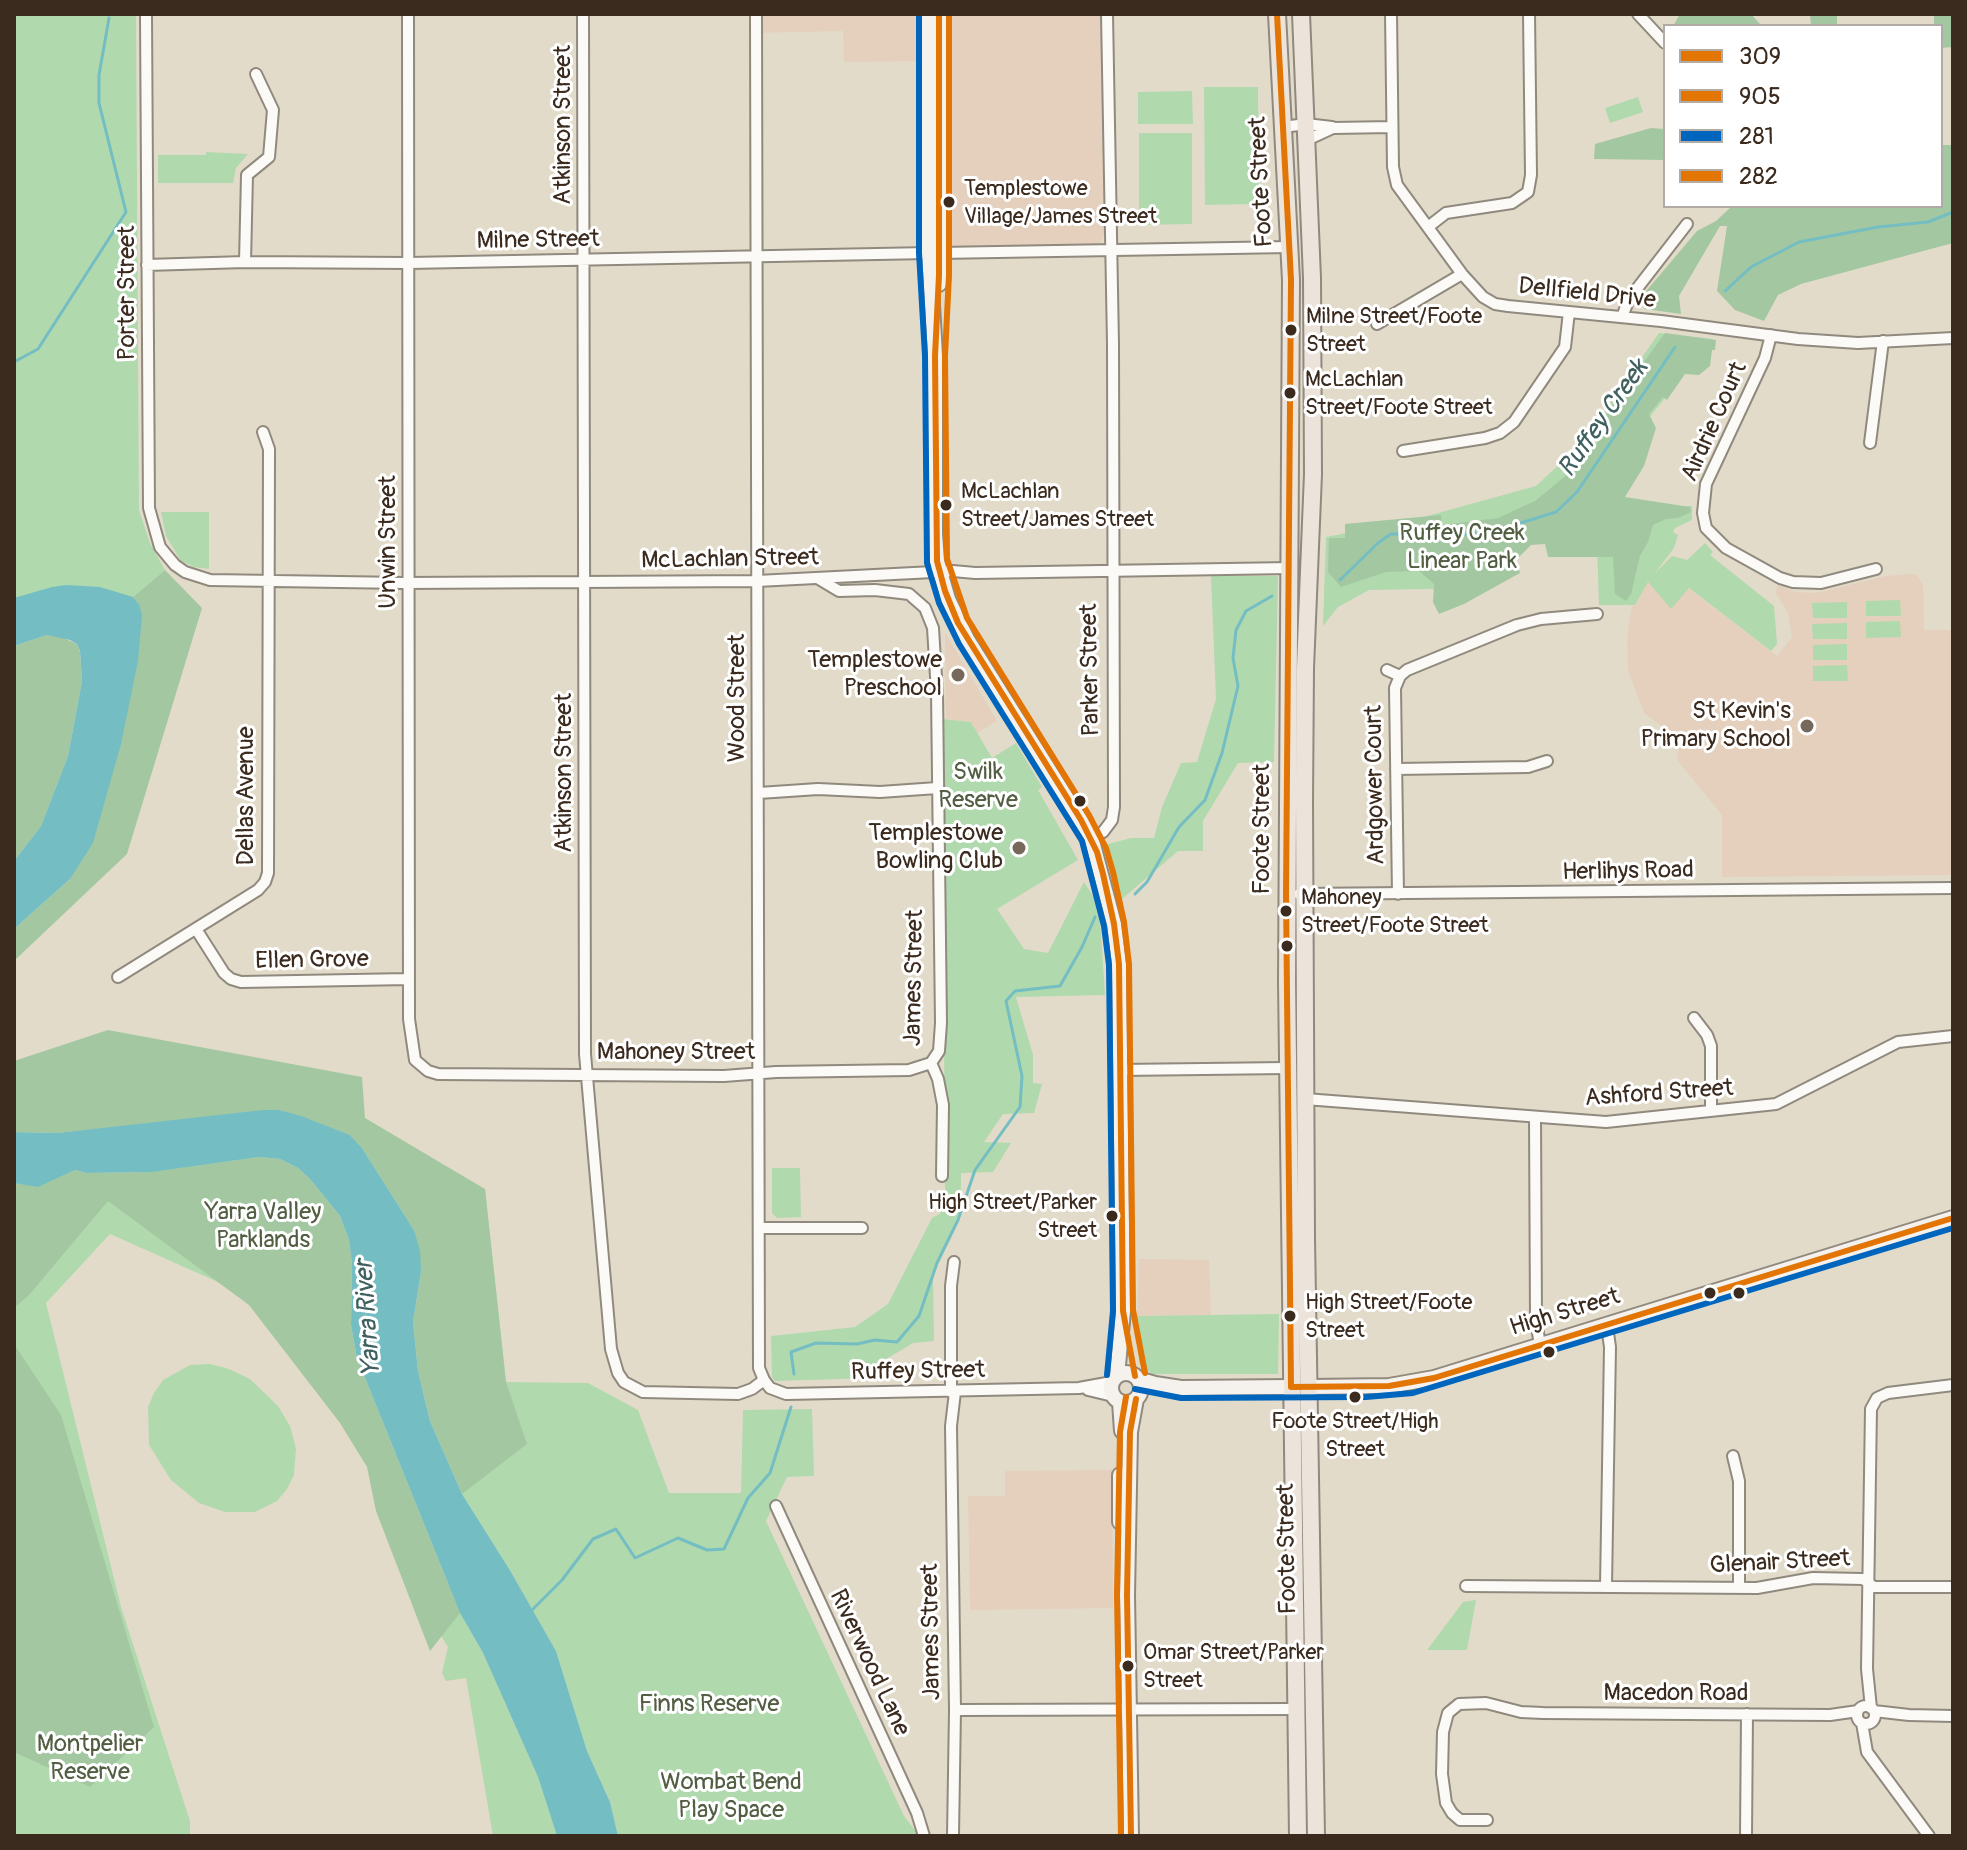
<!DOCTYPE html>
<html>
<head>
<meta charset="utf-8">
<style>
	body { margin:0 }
	#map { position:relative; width:1967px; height:1850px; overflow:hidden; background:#e3dbc9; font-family:Pangolin,sans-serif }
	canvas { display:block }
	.frame { position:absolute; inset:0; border:16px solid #3b2a1e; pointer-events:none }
	.legend { position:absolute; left:1663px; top:24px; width:280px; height:184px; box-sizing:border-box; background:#fff; border:2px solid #b1aaa5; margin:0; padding:10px 14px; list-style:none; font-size:24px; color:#3b2a1e }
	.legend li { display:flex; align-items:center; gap:16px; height:40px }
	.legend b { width:40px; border:2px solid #b1aaa5 }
</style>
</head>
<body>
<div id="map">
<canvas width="1967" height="1850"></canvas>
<div class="frame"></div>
<ul class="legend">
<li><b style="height:10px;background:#e27504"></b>309</li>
<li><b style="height:10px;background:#e27504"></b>905</li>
<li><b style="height:10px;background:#0065bd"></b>281</li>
<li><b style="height:10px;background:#e27504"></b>282</li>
</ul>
</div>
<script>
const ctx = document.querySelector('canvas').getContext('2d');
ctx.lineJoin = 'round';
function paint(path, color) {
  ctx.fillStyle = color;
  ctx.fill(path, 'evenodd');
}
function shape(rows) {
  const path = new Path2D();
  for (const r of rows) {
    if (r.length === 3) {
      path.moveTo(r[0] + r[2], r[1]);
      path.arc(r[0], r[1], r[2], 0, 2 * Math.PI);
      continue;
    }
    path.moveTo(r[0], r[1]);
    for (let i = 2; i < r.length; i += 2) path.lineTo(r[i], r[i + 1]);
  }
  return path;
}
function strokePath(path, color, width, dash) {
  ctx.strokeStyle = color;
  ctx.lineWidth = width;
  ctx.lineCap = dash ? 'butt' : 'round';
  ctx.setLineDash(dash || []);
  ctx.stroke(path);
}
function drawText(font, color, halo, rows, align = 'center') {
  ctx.font = font + ' Pangolin,sans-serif';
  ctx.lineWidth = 6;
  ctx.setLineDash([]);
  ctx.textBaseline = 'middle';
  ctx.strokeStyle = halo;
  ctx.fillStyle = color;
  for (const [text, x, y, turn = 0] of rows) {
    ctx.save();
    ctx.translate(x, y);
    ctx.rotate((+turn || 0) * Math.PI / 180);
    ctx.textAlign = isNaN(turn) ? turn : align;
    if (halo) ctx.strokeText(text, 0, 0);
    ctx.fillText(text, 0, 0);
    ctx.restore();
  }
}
const built = shape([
	[751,14,922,14,921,61,844,62,843,31,751,33],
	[942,14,1100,14,1101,51,1105,59,1106,231,1100,243,1090,245,957,248,945,240],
	[1910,574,1916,575,1923,584,1924,630,1952,630,1953,875,1722,877,1722,815,1677,760,1680,740,1644,713,1628,670,1627,637,1632,606,1635,605,1648,582,1688,588,1777,656,1792,637,1788,613,1775,592,1778,585,1796,592,1816,593,1886,576],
	[945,632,997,721,977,733,971,722,946,719],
	[1139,1259,1209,1260,1211,1315,1137,1316],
	[1112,1470,1113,1608,970,1610,968,1496,1005,1496,1005,1471]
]);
const green = shape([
	[14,14,136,14,139,510,150,543,165,570,133,597,14,598],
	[1204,87,1258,87,1259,197,1252,204,1205,205],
	[1192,91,1193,124,1138,124,1138,92],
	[1638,97,1643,112,1610,123,1605,108],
	[1139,133,1192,133,1192,224,1139,225],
	[206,152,248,154,236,168,233,183,158,183,158,155,206,155],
	[1659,333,1713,339,1644,424,1618,507,1692,506,1692,520,1675,528,1673,532,1678,535,1674,548,1655,573,1672,556,1687,560,1705,543,1713,552,1710,555,1774,606,1777,644,1771,651,1689,588,1671,609,1648,582,1635,605,1599,605,1597,545,1545,532,1479,588,1369,590,1338,607,1323,626,1326,537,1409,521,1536,486,1583,442],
	[161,512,209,512,209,569,194,567,181,561,166,536],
	[1211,576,1278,576,1274,762,1238,763,1203,821,1203,851,1178,851,1122,899,1105,845,1131,838,1154,838,1162,807,1181,763,1197,762,1216,699],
	[1900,600,1901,616,1866,616,1866,601],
	[1847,602,1847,618,1813,618,1812,603],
	[1900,621,1901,637,1866,638,1866,622],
	[1847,623,1847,639,1813,639,1812,624],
	[1847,644,1847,660,1813,660,1813,645],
	[1847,665,1848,681,1813,681,1813,666],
	[942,719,971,722,992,758,1016,743,1042,787,1038,790,1078,860,997,909,1024,949,1048,953,1084,882,1099,905,1105,995,1016,997,1033,1055,1033,1083,1042,1084,1034,1113,1003,1114,984,1142,1011,1143,993,1172,961,1173,961,1209,937,1263,933,1279,934,1341,913,1343,873,1367,874,1378,775,1381,772,1377,771,1336,855,1327,888,1304,932,1218,940,1214,945,1196],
	[259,1157,465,1622,483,1653,538,1777,557,1836,493,1836,466,1678,446,1681,442,1673,448,1647,424,1608,369,1467,265,1303,110,1234,46,1303,121,1607,190,1821,190,1836,14,1836,14,1183,38,1186],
	[772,1168,800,1168,801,1217,777,1218,772,1213],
	[431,1189,485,1189,506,1382,588,1383,638,1410,669,1493,741,1493,743,1410,812,1409,814,1476,787,1477,766,1521,904,1816,919,1836,618,1836,610,1802,587,1751,556,1651,511,1572,462,1494],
	[1279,1314,1278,1374,1152,1374,1139,1363,1137,1316],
	[210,1364,229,1369,250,1379,278,1406,290,1426,296,1448,294,1475,287,1489,277,1501,255,1512,225,1512,199,1503,171,1480,149,1445,148,1407,154,1393,163,1380,190,1365],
	[1476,1600,1467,1650,1427,1650,1463,1602]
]);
const forest = shape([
	[1680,14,1751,14,1761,25,1766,26,1673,26],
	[1810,14,1837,14,1837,26,1811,26],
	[1934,14,1953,14,1953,47,1941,48,1941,26,1934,26],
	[1651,128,1664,129,1665,160,1594,159,1595,144],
	[1941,145,1953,145,1953,243,1801,284,1778,295,1764,321,1735,310,1717,291,1727,226,1720,226,1679,296,1681,314,1645,309,1640,304,1642,296,1697,231,1716,221,1732,206,1941,206],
	[1665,333,1716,340,1715,350,1712,350,1710,366,1699,375,1685,374,1667,400,1663,397,1649,414,1656,428,1644,466,1625,497,1690,507,1691,512,1678,518,1666,519,1653,525,1648,542,1640,556,1631,594,1626,601,1615,594,1613,557,1548,557,1545,544,1531,545,1516,560,1520,573,1464,604,1439,614,1433,602,1434,584,1419,571,1386,572,1341,587,1328,572,1329,538,1345,538,1345,524,1441,515,1442,525,1498,518,1535,501,1580,464,1609,428,1601,421],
	[165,570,202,608,127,854,14,961,14,929,70,879,139,604,133,597],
	[47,635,59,636,77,644,80,652,82,681,68,756,41,826,14,861,14,646],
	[108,1030,362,1077,365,1118,485,1189,506,1382,527,1444,462,1494,430,1421,418,1371,413,1322,421,1272,414,1230,362,1148,350,1135,279,1110,57,1133,14,1132,14,1061],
	[259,1157,280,1159,298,1168,310,1179,340,1216,349,1240,352,1264,351,1325,357,1358,460,1613,430,1651,376,1511,367,1467,340,1423,249,1305,108,1201,29,1295,14,1308,14,1183,38,1186,75,1170,87,1173,152,1172],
	[14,1344,61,1415,154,1727,90,1787,14,1752]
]);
const water = shape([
	[66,585,100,587,133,597,139,604,142,615,138,661,121,744,93,843,70,879,14,929,14,861,41,826,68,756,82,681,80,651,77,644,70,640,47,635,14,646,14,598,52,587],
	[263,1110,279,1110,301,1116,350,1135,362,1148,414,1230,420,1251,421,1272,413,1322,418,1371,430,1421,462,1494,511,1572,556,1651,587,1751,610,1802,618,1836,557,1836,538,1777,483,1653,460,1613,357,1358,351,1325,352,1264,349,1240,340,1216,310,1179,298,1168,280,1159,259,1157,152,1172,87,1173,75,1170,38,1187,14,1183,14,1132,57,1133]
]);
const stream = shape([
	[1725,291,1751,267,1799,242,1878,227,1928,222,1953,212],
	[14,362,38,349,126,212,99,103,99,75,109,18],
	[1340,580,1378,543,1391,534,1485,534,1556,512,1577,492,1675,347],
	[1135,894,1147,882,1179,827,1205,800,1222,753,1238,686,1233,658,1236,630,1246,611,1272,596],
	[794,1374,791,1352,816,1343,857,1344,875,1340,897,1342,919,1316,937,1263,958,1220,975,1170,1020,1107,1022,1076,1006,1001,1015,991,1060,986,1082,947,1095,917],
	[532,1610,562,1580,593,1539,616,1529,635,1558,678,1538,707,1550,724,1549,748,1498,770,1473,791,1407]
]);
const street = shape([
	[146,14,149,508,160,547,175,565,185,572,210,580,404,583,757,581,953,571,975,573,1290,568],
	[408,14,409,1019,415,1060,428,1071,438,1074,724,1076,776,1072,909,1070,931,1063],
	[583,14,585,1054,611,1349,618,1373,624,1382,643,1392,738,1394,752,1389,764,1380],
	[756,14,759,1368,764,1380,770,1388,786,1394,1079,1388,1112,1382],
	[1391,14,1393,167,1397,185,1462,274,1483,297,1495,304,1508,306,1661,321,1798,339,1858,343,1953,338],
	[1638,14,1665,43],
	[1283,127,1306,124,1332,127],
	[1307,140,1333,128,1392,127],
	[1428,227,1446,213,1512,203,1528,192,1531,175,1529,14],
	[939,253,1290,247],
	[245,262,247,175,269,157,273,110,256,74],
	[147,265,245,262,409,263,929,253],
	[1622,317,1629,299,1687,224],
	[1377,324,1462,274],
	[1771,335,1765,358,1706,484,1703,513,1706,528,1726,548,1780,578,1793,582,1821,583,1876,569],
	[1870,443,1883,341],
	[1403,451,1485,438,1500,433,1514,422,1565,347,1569,312],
	[819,579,839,591,875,590,909,594,925,608,933,628,937,693,941,1023,939,1051,931,1063,938,1079,943,1105,942,1176],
	[1387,670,1400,676,1395,688,1398,894],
	[1400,676,1407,670,1517,625,1541,619,1597,614],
	[1396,769,1528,767,1547,761],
	[759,793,818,789,880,792,937,788],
	[1091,837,1103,832,1112,820,1114,807,1113,344,1107,14],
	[1299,894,1953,888],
	[196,929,224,973,231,979,241,982,409,979],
	[118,977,258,890,265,882,268,873,269,449,263,432],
	[1694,1018,1707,1035,1711,1046,1711,1111],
	[1120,1070,1287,1068],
	[1305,1099,1606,1122,1776,1104,1898,1042,1953,1036],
	[1535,1117,1536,1321,1540,1345],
	[759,1228,862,1228],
	[1088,1390,1113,1396],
	[951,1392,951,1286,954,1262],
	[1733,1456,1739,1481,1739,1588],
	[776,1506,917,1813,924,1836],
	[1466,1586,1757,1588,1813,1578,1863,1579,1874,1587,1953,1587],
	[1606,1586,1610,1347,1607,1326],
	[1866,1715,9],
	[1871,1708,1867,1669,1871,1409,1877,1398,1888,1393,1953,1385],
	[955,1710,1296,1709],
	[1874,1711,1909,1715,1953,1716],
	[1862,1723,1867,1752,1929,1836],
	[1487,1820,1460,1820,1452,1813,1446,1803,1442,1774,1443,1732,1448,1713,1459,1704,1486,1703,1521,1712,1543,1713,1830,1715,1858,1711],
	[953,1836,955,1710,951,1426,955,1392],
	[1746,1836,1747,1714]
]);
const secondary = shape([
	[929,14,929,253,935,356,935,534,937,561,948,599,967,639,1091,837,1114,924,1119,964,1123,1311,1117,1376],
	[939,284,939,14],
	[1126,1388,15],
	[1138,1379,1155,1384,1181,1388,1291,1387],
	[1310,1387,1389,1386,1434,1378,1953,1218],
	[1120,1402,1122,1431],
	[1120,1475,1120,1522],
	[1131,1836,1127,1595,1130,1432,1136,1399]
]);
const primary = shape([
	[1277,14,1291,280,1287,981,1298,1836],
	[1301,14,1312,278,1313,474,1305,668,1304,801,1306,1238,1316,1836]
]);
const bus1 = shape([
	[1277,14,1291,280,1286,894,1291,1387,1389,1386,1434,1378,1953,1218]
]);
const bus2 = shape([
	[939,14,939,275,935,356,937,561,945,591,958,623,1081,820,1097,852,1103,874,1114,924,1119,964,1123,1311,1135,1376],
	[1131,1836,1127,1595,1130,1432,1136,1399]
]);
const bus3 = shape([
	[919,14,919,253,925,356,927,563,939,603,959,644,1082,841,1104,926,1109,965,1113,1311,1107,1375],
	[1135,1389,1181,1398,1366,1397,1413,1393,1953,1228]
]);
const bus4 = shape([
	[949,14,949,275,945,356,947,559,967,618,1089,815,1106,848,1113,872,1124,922,1129,964,1133,1310,1145,1373],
	[1121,1836,1117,1595,1120,1432,1126,1397]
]);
const markers = [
	[949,202,7,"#3b2a1e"],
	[1291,330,7,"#3b2a1e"],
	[1290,393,7,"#3b2a1e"],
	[946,505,7,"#3b2a1e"],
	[958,675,8,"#76685a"],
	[1807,726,8,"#76685a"],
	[1080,801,7,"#3b2a1e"],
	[1019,848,8,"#76685a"],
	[1286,911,7,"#3b2a1e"],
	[1287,946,7,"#3b2a1e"],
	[1112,1216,7,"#3b2a1e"],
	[1710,1293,7,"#3b2a1e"],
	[1739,1293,7,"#3b2a1e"],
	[1290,1316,7,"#3b2a1e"],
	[1549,1352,7,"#3b2a1e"],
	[1355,1397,7,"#3b2a1e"],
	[1128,1666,7,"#3b2a1e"]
];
const busNames = [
	["Templestowe",964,189],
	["Village/James Street",964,217],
	["Milne Street/Foote",1306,317],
	["Street",1306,345],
	["McLachlan",1305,380],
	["Street/Foote Street",1305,408],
	["McLachlan",961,492],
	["Street/James Street",961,520],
	["Mahoney",1301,898],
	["Street/Foote Street",1301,926],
	["High Street/Parker",1097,1203,"right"],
	["Street",1097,1231,"right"],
	["High Street/Foote",1305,1303],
	["Street",1305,1331],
	["Foote Street/High",1355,1422,"center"],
	["Street",1355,1450,"center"],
	["Omar Street/Parker",1143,1653],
	["Street",1143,1681]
];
const streetNames = [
	["Atkinson Street",564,125,-90],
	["Foote Street",1262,182,-93],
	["Milne Street",538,241,-1],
	["Porter Street",128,293,-90],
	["Dellfield Drive",1587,294,6],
	["Airdrie Court",1715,422,-66],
	["Unwin Street",389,542,-90],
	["McLachlan Street",730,560,-1],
	["Parker Street",1091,670,-91],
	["Wood Street",738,698,-90],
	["Atkinson Street",565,773,-90],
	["Ardgower Court",1376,785,-91],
	["Dellas Avenue",247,796,-90],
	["Foote Street",1263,829,-90],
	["Herlihys Road",1628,872,-1],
	["Ellen Grove",312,961,-1],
	["James Street",915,978,-89],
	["Mahoney Street",676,1053],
	["Ashford Street",1659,1094,-4],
	["High Street",1565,1313,-17],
	["Ruffey Street",918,1372,-1],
	["Foote Street",1288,1549,-91],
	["Glenair Street",1780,1563,-3],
	["James Street",932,1632,-91],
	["Riverwood Lane",869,1663,65],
	["Macedon Road",1676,1694]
];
const parkNames = [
	["Ruffey Creek",1462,534],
	["Linear Park",1462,562],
	["Swilk",978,773],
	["Reserve",978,801],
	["Yarra Valley",263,1213],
	["Parklands",263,1241],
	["Finns Reserve",709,1705],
	["Montpelier",90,1745],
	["Reserve",90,1773],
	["Wombat Bend",731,1783],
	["Play Space",731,1811]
];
const poiNames = [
	["Templestowe",942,661],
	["Preschool",942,689],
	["St Kevin's",1791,712],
	["Primary School",1791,740],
	["Templestowe",1003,834],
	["Bowling Club",1003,862]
];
const waterNames = [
	["Ruffey Creek",1604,419,-55],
	["Yarra River",369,1318,-94]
];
paint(built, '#e4d0bc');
paint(green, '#b1d9ae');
paint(forest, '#a3c8a1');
paint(water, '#74bec3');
strokePath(stream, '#74bec3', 3);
strokePath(street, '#90897e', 14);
strokePath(secondary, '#90897e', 18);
strokePath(primary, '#90897e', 20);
strokePath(street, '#fbfaf7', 10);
strokePath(secondary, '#f5f1ec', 14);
strokePath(primary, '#ece4db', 16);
strokePath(bus1, '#e27504', 6);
strokePath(bus2, '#e27504', 6);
strokePath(bus3, '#0065bd', 6);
strokePath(bus4, '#e27504', 6);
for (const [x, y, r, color] of markers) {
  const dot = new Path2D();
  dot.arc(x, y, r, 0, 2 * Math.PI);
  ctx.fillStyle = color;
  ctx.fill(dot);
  strokePath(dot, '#fff', 3);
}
drawText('22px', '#3b2a1e', '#fff', busNames, 'left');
drawText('24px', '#3b2a1e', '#fff', streetNames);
drawText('24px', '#525e42', '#fff', parkNames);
drawText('24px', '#3b2a1e', '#fff', poiNames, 'right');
drawText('italic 26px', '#3f605f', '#fff', waterNames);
</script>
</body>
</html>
